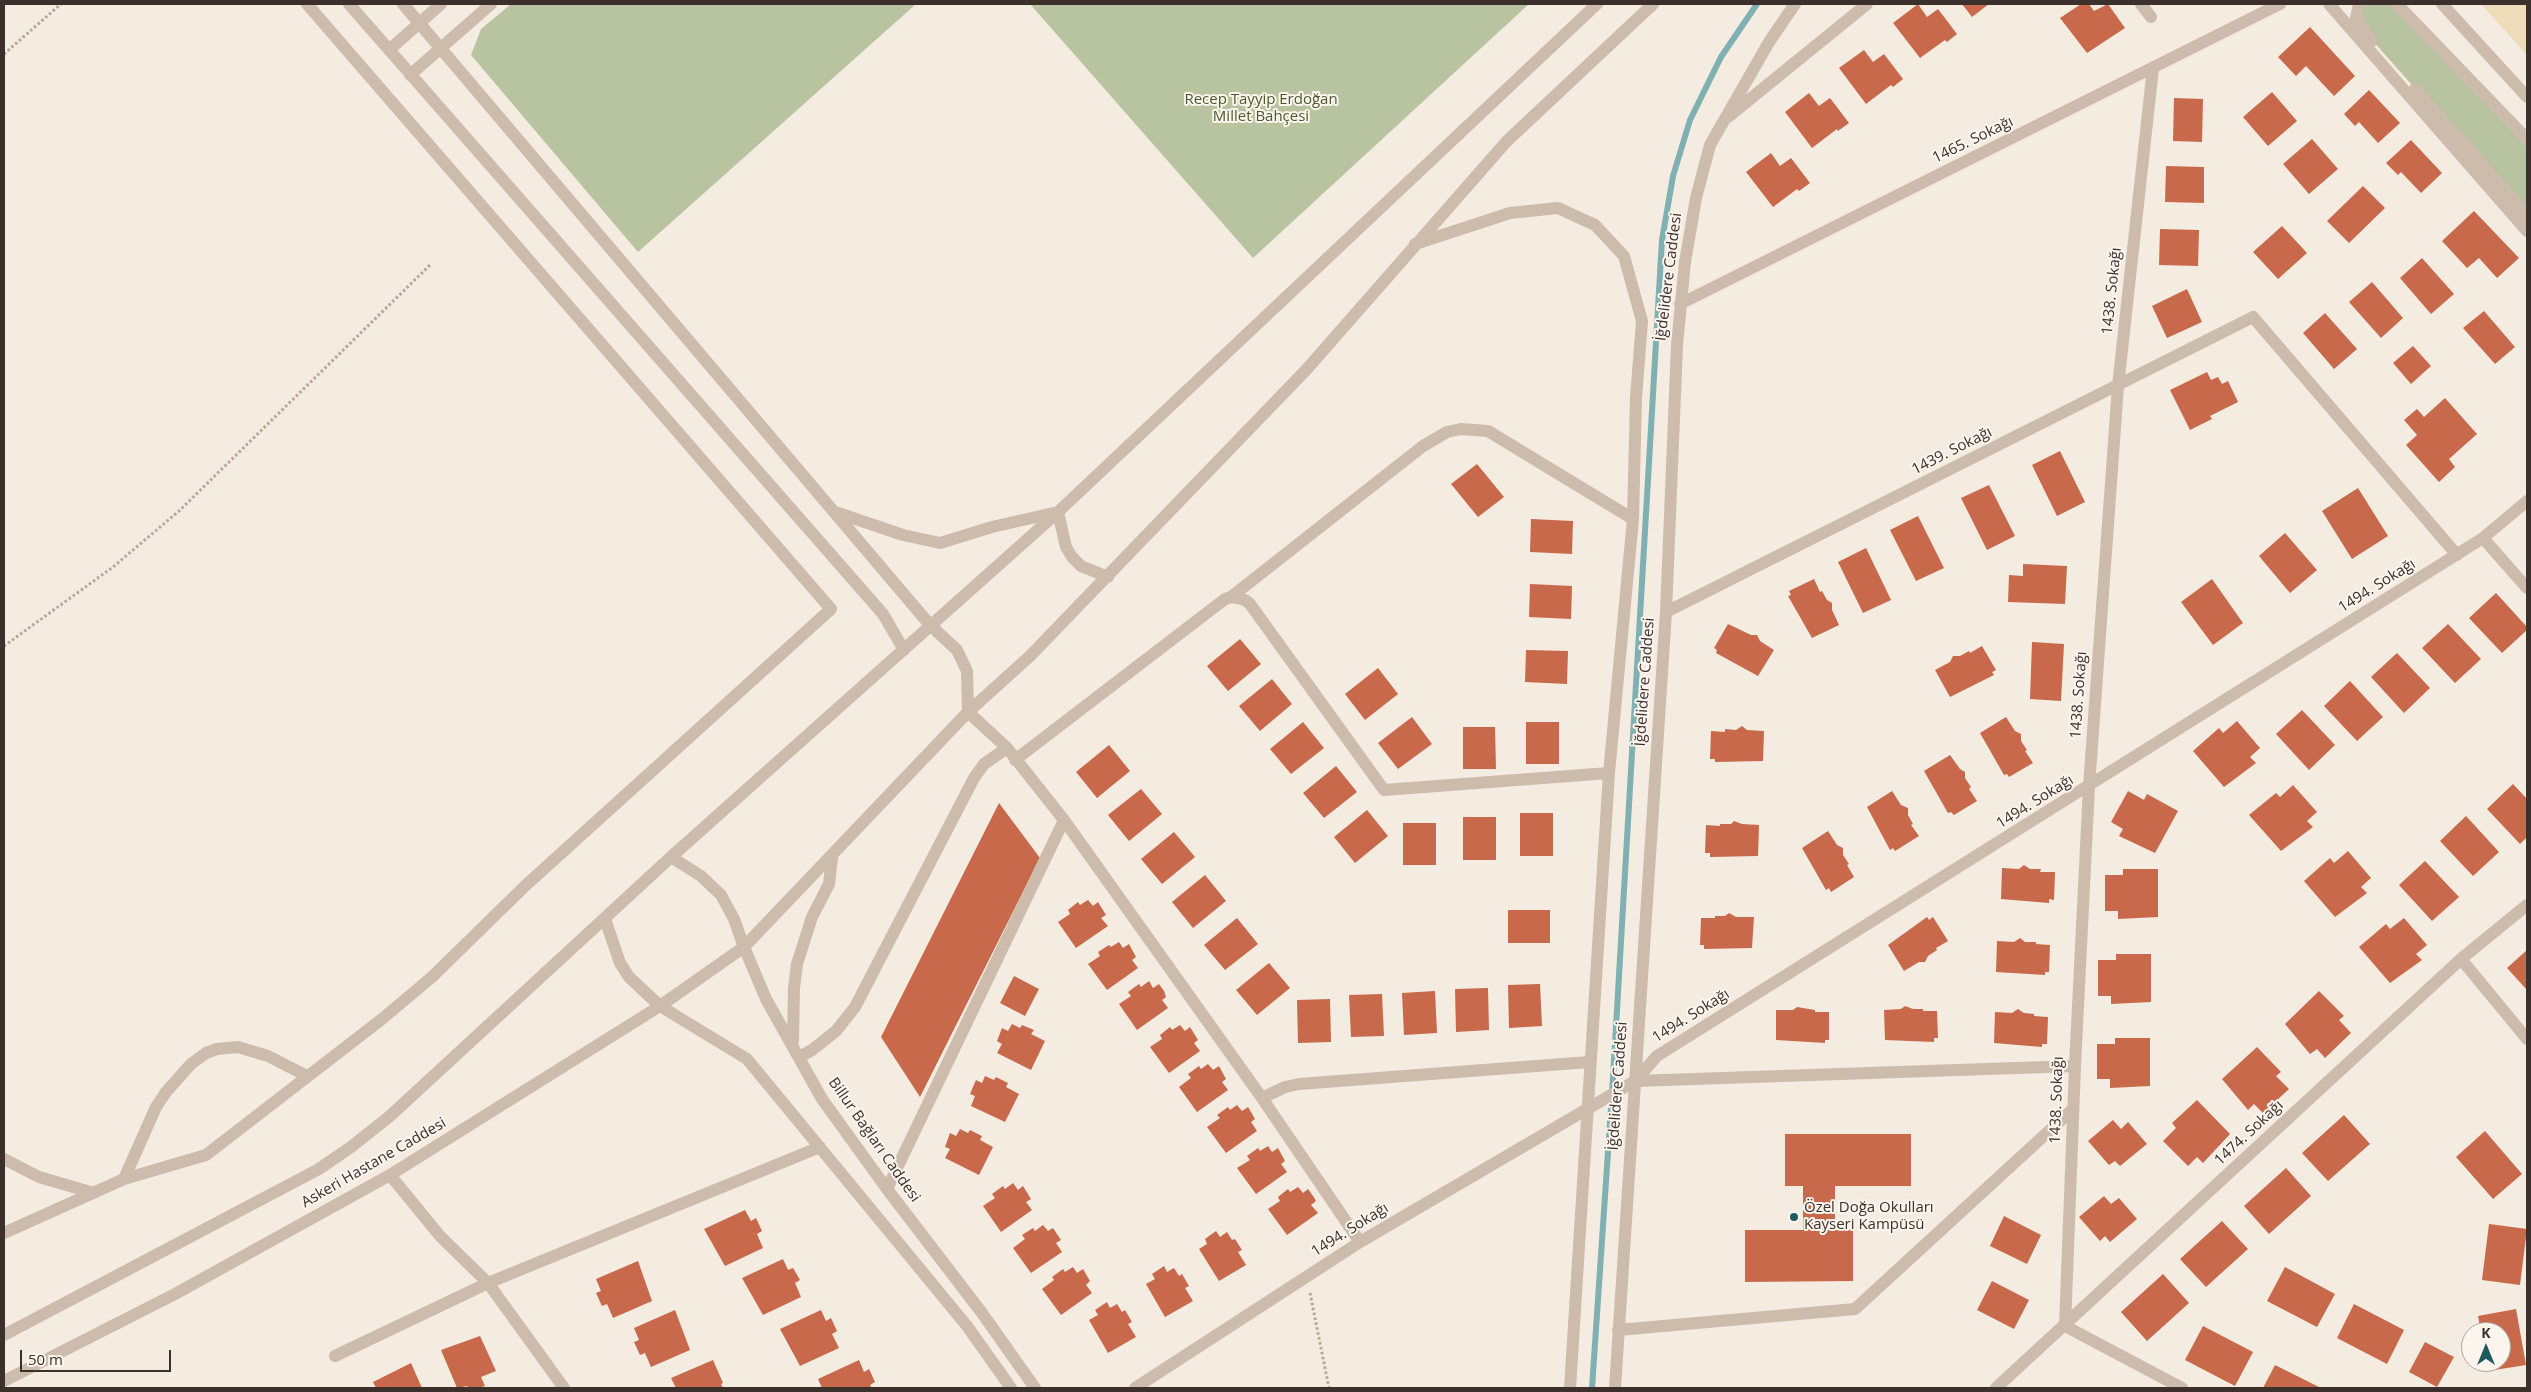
<!DOCTYPE html>
<html>
<head>
<meta charset="utf-8">
<style>
	body { margin:0 }
	#map { position:relative; width:2531px; height:1392px; overflow:hidden; background:#f4ebe1; font-family:"Open Sans",sans-serif }
	canvas { display:block }
	.frame { position:absolute; inset:0; border:5px solid #3b302b; pointer-events:none }
	.north { position:absolute; left:2461px; top:1322px; width:50px; height:50px; box-sizing:border-box; background:#fbf5ee; border:1px solid #aea6a0; border-radius:50%; rotate:0deg; font-size:14px; font-weight:700; line-height:20px; text-align:center; color:#3b302b }
	.north::after { content:''; display:block; margin:auto; width:18px; height:22px; background:#1f5a5e; clip-path:polygon(50% 0,100% 100%,50% 72%,0 100%) }
	.scale { position:absolute; left:20px; top:1350px; width:151px; height:22px; box-sizing:border-box; border:2px solid #3b302b; border-top:0; padding-left:6px; font-size:15px; line-height:18px; white-space:nowrap; color:#3b302b; -webkit-text-stroke:4px #fbf5ee; paint-order:stroke }
</style>
</head>
<body>
<div id="map">
<canvas width="2531" height="1392"></canvas>
<div class="frame"></div>
<div class="north">K</div>
<div class="scale">50 m</div>
</div>
<script>
const ctx = document.querySelector('canvas').getContext('2d');
ctx.lineJoin = 'round';
function paint(path, color) {
  ctx.fillStyle = color;
  ctx.fill(path, 'evenodd');
}
function shape(rows) {
  const path = new Path2D();
  for (const r of rows) {
    path.moveTo(r[0], r[1]);
    for (let i = 2; i < r.length; i += 2) path.lineTo(r[i], r[i + 1]);
  }
  return path;
}
function strokePath(path, color, width, dash) {
  ctx.strokeStyle = color;
  ctx.lineWidth = width;
  ctx.lineCap = dash ? 'butt' : 'round';
  ctx.setLineDash(dash || []);
  ctx.stroke(path);
}
function drawText(font, color, halo, rows, align = 'center') {
  ctx.font = font + ' "Open Sans",sans-serif';
  ctx.lineWidth = 4;
  ctx.setLineDash([]);
  ctx.textBaseline = 'middle';
  ctx.strokeStyle = halo;
  ctx.fillStyle = color;
  for (const [text, x, y, turn = 0] of rows) {
    ctx.save();
    ctx.translate(x, y);
    ctx.rotate((+turn || 0) * Math.PI / 180);
    ctx.textAlign = isNaN(turn) ? turn : align;
    if (halo) ctx.strokeText(text, 0, 0);
    ctx.fillText(text, 0, 0);
    ctx.restore();
  }
}
const green = shape([
	[511,4,916,4,638,252,471,55,481,29],
	[1030,4,1529,4,1253,258],
	[2359,4,2397,4,2527,139,2527,215,2365,32]
]);
const sand = shape([
	[2481,4,2527,4,2527,55]
]);
const stream = shape([
	[1592,1388,1613,1078,1662,240,1673,176,1690,120,1721,57,1757,4]
]);
const building = shape([
	[1918,4,1927,17,1938,9,1957,34,1947,42,1945,40,1920,58,1893,23],
	[1962,4,1989,4,1972,17],
	[2081,4,2089,4,2094,11,2108,4,2125,28,2087,53,2060,18],
	[2310,27,2355,76,2334,96,2306,66,2296,76,2278,57],
	[1864,50,1873,62,1884,54,1903,79,1893,87,1891,85,1866,104,1839,68],
	[2369,90,2400,123,2378,143,2359,122,2355,126,2344,114],
	[2272,92,2297,121,2268,146,2243,117],
	[1809,93,1819,106,1830,98,1849,123,1838,131,1837,129,1812,148,1785,112],
	[2174,98,2203,99,2202,142,2173,141],
	[2312,139,2338,169,2309,194,2283,164],
	[2411,140,2442,173,2421,193,2401,172,2398,175,2386,163],
	[1771,153,1780,166,1791,158,1810,183,1799,191,1797,189,1773,207,1746,172],
	[2166,166,2204,167,2204,203,2165,202],
	[2363,186,2385,208,2349,243,2327,221],
	[2474,211,2519,258,2497,278,2479,258,2467,268,2442,241],
	[2282,226,2307,253,2278,279,2253,252],
	[2160,229,2199,230,2198,266,2159,265],
	[2422,258,2454,294,2431,314,2400,278],
	[2372,282,2403,318,2381,338,2349,302],
	[2187,289,2202,322,2167,338,2152,306],
	[2484,311,2515,347,2495,364,2463,328],
	[2325,313,2357,349,2334,369,2303,333],
	[2413,346,2431,366,2411,384,2393,363],
	[2207,372,2211,380,2218,377,2222,384,2228,381,2238,402,2210,416,2212,419,2190,430,2170,390],
	[2445,398,2477,434,2449,459,2455,467,2439,482,2406,445,2417,435,2404,420,2417,409,2424,417],
	[2060,451,2085,502,2057,516,2032,465],
	[1477,464,1504,497,1478,517,1451,484],
	[1989,485,2015,536,1987,550,1961,498],
	[2358,488,2388,536,2352,559,2322,511],
	[1918,516,1944,568,1916,581,1890,530],
	[1531,519,1573,521,1572,554,1530,552],
	[2285,533,2317,570,2290,593,2259,556],
	[1866,548,1891,600,1863,613,1838,562],
	[2023,564,2067,566,2065,604,2008,602,2009,575,2023,576],
	[1814,579,1820,592,1822,591,1827,600,1832,603,1832,610,1839,625,1812,638,1788,596,1791,595,1789,591],
	[2212,579,2243,623,2213,645,2181,602],
	[1530,584,1572,586,1571,619,1529,617],
	[2496,593,2527,627,2527,630,2502,653,2469,618],
	[1728,624,1751,635,1757,635,1760,641,1774,650,1758,676,1716,653,1717,650,1714,648],
	[2448,624,2481,659,2455,683,2422,648],
	[1240,639,1261,664,1228,691,1207,666],
	[2032,642,2064,644,2061,701,2030,699],
	[1982,646,1996,670,1992,672,1994,675,1950,697,1935,670,1950,662,1953,656,1960,656,1969,651,1970,653],
	[1526,650,1568,651,1567,684,1525,682],
	[2397,653,2430,688,2404,713,2371,677],
	[1378,668,1398,694,1365,720,1345,694],
	[1272,679,1292,704,1260,731,1239,706],
	[2350,681,2383,717,2357,741,2324,706],
	[2302,710,2335,745,2309,770,2276,734],
	[1412,717,1432,744,1398,769,1378,743],
	[2006,717,2015,731,2021,734,2021,741,2027,750,2025,751,2033,763,2009,777,2007,774,2004,775,1980,733],
	[2237,721,2260,748,2250,757,2256,763,2224,787,2193,751,2219,728,2223,733],
	[1303,722,1324,748,1291,774,1270,749],
	[1526,722,1559,722,1559,764,1526,764],
	[1742,726,1747,730,1764,731,1763,761,1715,762,1715,759,1710,759,1711,731,1725,732,1725,729,1736,730],
	[1463,727,1495,727,1496,769,1463,769],
	[1109,745,1130,771,1097,798,1076,772],
	[1950,755,1960,769,1965,772,1965,778,1971,787,1969,789,1977,801,1954,815,1951,812,1948,813,1924,771],
	[1336,766,1357,792,1324,818,1303,793],
	[2513,784,2527,799,2527,837,2520,844,2487,809],
	[2293,785,2317,812,2307,821,2313,827,2281,851,2249,815,2276,793,2280,797],
	[1141,789,1162,814,1129,841,1108,815],
	[1892,791,1901,805,1908,808,1908,815,1913,824,1911,825,1919,836,1895,851,1893,848,1890,850,1867,807],
	[2128,791,2144,800,2147,794,2178,811,2155,853,2119,836,2123,829,2111,822],
	[999,803,1040,858,920,1097,881,1037],
	[1367,810,1388,836,1355,863,1334,837],
	[1520,813,1553,813,1553,856,1520,856],
	[2466,816,2499,852,2473,876,2440,841],
	[1463,817,1496,817,1496,860,1463,860],
	[1734,821,1742,824,1759,825,1758,856,1710,857,1710,853,1705,853,1706,825,1720,826,1720,824,1731,824],
	[1403,823,1436,823,1436,865,1403,865],
	[1828,831,1837,845,1843,848,1843,855,1849,864,1847,865,1854,877,1831,892,1829,888,1826,890,1802,848],
	[1174,832,1195,857,1162,884,1141,859],
	[2348,851,2371,878,2361,887,2367,893,2335,917,2304,881,2330,858,2334,863],
	[2425,861,2459,897,2432,921,2399,885],
	[2024,865,2030,869,2041,869,2040,872,2055,872,2054,900,2049,899,2049,903,2001,899,2002,868,2019,869],
	[2123,869,2158,869,2158,917,2118,919,2118,911,2105,911,2105,875,2123,875],
	[1205,875,1226,901,1193,928,1172,902],
	[1088,900,1093,906,1098,902,1106,915,1101,918,1108,926,1076,948,1058,922,1070,914,1068,910,1078,902,1080,905],
	[1508,910,1550,910,1550,943,1508,943],
	[1729,913,1736,917,1754,917,1752,948,1704,949,1704,945,1700,945,1701,918,1715,918,1715,916,1725,916],
	[1927,917,1929,920,1933,917,1948,941,1936,948,1937,950,1928,956,1925,962,1919,962,1904,971,1888,945],
	[1237,918,1258,944,1225,970,1204,945],
	[2404,918,2427,945,2416,954,2422,960,2390,983,2359,947,2386,924,2390,929],
	[2020,938,2025,942,2036,942,2036,944,2050,945,2049,972,2045,972,2045,975,1996,972,1997,941,2014,942],
	[1119,942,1123,948,1129,944,1136,957,1132,960,1138,968,1107,990,1088,964,1100,956,1098,952,1109,945,1111,947],
	[2527,950,2527,990,2507,968],
	[2116,954,2151,954,2151,1002,2111,1004,2111,996,2098,996,2098,960,2116,960],
	[1269,963,1290,988,1257,1015,1236,990],
	[1014,976,1039,989,1025,1016,1000,1003],
	[1149,981,1153,988,1159,984,1164,991,1166,997,1162,1000,1168,1008,1137,1030,1119,1004,1131,996,1128,992,1139,984,1141,987],
	[1540,984,1542,1026,1509,1028,1508,985],
	[1488,988,1489,1030,1456,1032,1455,989],
	[1435,991,1437,1033,1404,1035,1402,993],
	[2319,991,2344,1016,2339,1020,2351,1033,2325,1058,2317,1049,2310,1054,2285,1024],
	[1382,994,1384,1036,1351,1037,1349,995],
	[1330,999,1331,1042,1298,1043,1297,1000],
	[1905,1006,1913,1009,1923,1009,1923,1011,1937,1011,1938,1038,1934,1038,1934,1042,1885,1040,1884,1010,1901,1009],
	[1797,1007,1815,1010,1815,1012,1829,1012,1829,1040,1825,1040,1825,1043,1776,1040,1776,1010,1793,1010],
	[2018,1009,2024,1013,2034,1014,2034,1016,2048,1017,2047,1044,2042,1044,2042,1047,1994,1043,1995,1012,2012,1013],
	[1012,1024,1020,1028,1022,1025,1034,1030,1031,1034,1045,1041,1031,1070,997,1053,1002,1044,997,1041,1002,1028,1008,1031],
	[1180,1025,1185,1031,1190,1027,1198,1040,1194,1043,1200,1051,1169,1073,1150,1047,1162,1039,1160,1035,1170,1027,1172,1030],
	[2115,1038,2150,1038,2150,1086,2110,1088,2110,1079,2097,1079,2097,1044,2115,1044],
	[2257,1047,2281,1072,2276,1076,2289,1089,2263,1113,2254,1104,2248,1110,2222,1079],
	[1208,1064,1213,1070,1219,1066,1226,1079,1222,1082,1228,1090,1197,1112,1179,1087,1191,1078,1188,1074,1199,1066,1201,1069],
	[985,1076,994,1080,996,1077,1008,1083,1006,1087,1019,1094,1005,1122,971,1106,975,1096,970,1094,976,1080,982,1083],
	[2197,1100,2230,1134,2203,1163,2197,1157,2188,1166,2163,1141,2176,1128,2172,1123],
	[1237,1105,1242,1111,1248,1107,1255,1119,1251,1122,1257,1131,1226,1153,1207,1127,1220,1118,1217,1115,1228,1107,1230,1110],
	[2344,1115,2370,1144,2328,1181,2302,1153],
	[2113,1120,2121,1129,2128,1122,2147,1144,2120,1166,2115,1161,2109,1165,2088,1141],
	[960,1129,968,1133,970,1130,982,1136,980,1140,993,1147,979,1175,945,1158,950,1149,945,1147,950,1133,956,1136],
	[2485,1131,2522,1174,2493,1199,2456,1157],
	[1785,1134,1911,1134,1911,1186,1835,1186,1835,1230,1853,1230,1853,1281,1745,1282,1745,1230,1803,1230,1803,1186,1785,1186],
	[1268,1146,1272,1152,1278,1148,1285,1161,1281,1164,1287,1172,1256,1194,1237,1168,1250,1160,1247,1156,1258,1148,1260,1151],
	[2286,1168,2311,1196,2269,1234,2244,1206],
	[1013,1183,1018,1190,1023,1186,1031,1199,1026,1202,1032,1210,1001,1232,983,1206,995,1198,992,1194,1003,1186,1005,1189],
	[1298,1187,1303,1193,1308,1189,1313,1196,1316,1201,1311,1205,1318,1213,1287,1235,1268,1209,1280,1201,1278,1197,1288,1189,1290,1192],
	[2104,1196,2111,1204,2119,1198,2137,1219,2110,1242,2105,1236,2100,1241,2079,1217],
	[745,1210,751,1221,756,1218,762,1231,757,1234,763,1248,725,1266,704,1229],
	[2004,1216,2041,1235,2027,1264,1990,1246],
	[2222,1221,2248,1249,2206,1287,2180,1259],
	[2489,1224,2527,1229,2520,1285,2482,1280],
	[1043,1225,1048,1231,1053,1228,1061,1240,1056,1243,1062,1252,1031,1273,1013,1248,1025,1239,1022,1235,1033,1228,1035,1231],
	[1216,1231,1220,1237,1227,1232,1232,1240,1235,1239,1242,1250,1238,1252,1246,1265,1219,1281,1199,1249,1207,1244,1205,1239],
	[783,1259,788,1270,793,1268,800,1280,795,1283,801,1297,763,1315,742,1278],
	[638,1261,652,1301,613,1318,607,1304,602,1306,596,1293,601,1291,596,1279],
	[1164,1266,1167,1272,1174,1268,1179,1276,1182,1274,1189,1286,1185,1288,1193,1301,1165,1317,1146,1284,1155,1279,1152,1274],
	[1073,1267,1077,1273,1083,1269,1087,1276,1090,1281,1086,1285,1092,1293,1061,1315,1042,1289,1054,1280,1052,1277,1063,1269,1065,1272],
	[2285,1267,2335,1294,2317,1327,2267,1301],
	[2163,1274,2189,1303,2147,1341,2121,1312],
	[1992,1281,2029,1300,2014,1329,1977,1310],
	[1107,1302,1110,1308,1117,1304,1122,1312,1125,1310,1132,1322,1128,1324,1136,1337,1108,1353,1089,1320,1098,1315,1095,1310],
	[2354,1304,2404,1330,2387,1364,2337,1338],
	[2516,1309,2526,1365,2488,1371,2486,1362,2501,1362,2501,1332,2481,1332,2478,1316],
	[675,1310,690,1350,651,1367,645,1353,640,1355,634,1342,639,1340,634,1328],
	[821,1310,826,1321,831,1318,837,1331,832,1334,839,1348,800,1366,780,1329],
	[2203,1326,2253,1352,2235,1386,2185,1360],
	[480,1336,496,1371,481,1377,485,1386,478,1388,468,1388,467,1386,457,1388,441,1350],
	[2425,1342,2454,1357,2437,1387,2409,1372],
	[713,1360,723,1383,721,1384,723,1388,676,1388,671,1378],
	[859,1360,864,1372,869,1369,875,1382,870,1385,872,1388,822,1388,818,1379],
	[411,1363,422,1388,376,1388,373,1382],
	[2275,1365,2321,1388,2263,1388]
]);
const path = shape([
	[4,54,61,4],
	[4,646,113,567,179,511,431,264],
	[1310,1293,1329,1388]
]);
const minor = shape([
	[349,4,883,614,904,650],
	[403,4,930,625,957,650,967,671,968,712,1007,748,1064,820,1262,1098,1360,1242],
	[2141,4,2151,17],
	[2329,4,2527,231],
	[2359,4,2356,18,2372,41],
	[2397,4,2527,139],
	[2442,4,2527,97],
	[389,50,441,4],
	[410,75,491,4],
	[2415,89,2527,215],
	[1728,117,1867,4],
	[1415,244,1510,213,1558,208,1595,225,1624,256,1642,321,1636,398,1633,519,1609,773,1570,1388],
	[1680,304,2280,4],
	[838,513,903,535,940,543,992,527,1058,512,1066,547,1072,557,1081,566,1108,577],
	[2483,538,2527,588],
	[1231,597,1423,446,1447,432,1461,429,1488,431,1633,519],
	[1666,612,2253,317,2457,555],
	[1015,760,1225,599,1231,597,1245,600,1250,604,1384,790,1609,773],
	[671,857,701,876,721,895,734,919,744,947,766,999,822,1099,887,1189,982,1313,1035,1388],
	[605,919,620,963,629,977,660,1006,747,1059,967,1326,1011,1388],
	[2461,959,2527,1039],
	[793,1041,794,988,797,964,812,917,829,884,832,857],
	[800,1057,812,1050,836,1031,855,1007,974,778,984,764,1007,748],
	[1635,1081,1657,1056,2483,538,2527,501],
	[1262,1098,1285,1087,1299,1084,1589,1062],
	[4,1159,39,1177,94,1193],
	[390,1175,440,1236,488,1283,564,1388],
	[124,1179,156,1107,166,1092,191,1064,206,1053,217,1049,238,1047,268,1056,307,1076],
	[887,1189,1064,820],
	[4,1233,124,1179,206,1155,382,1019,432,977,525,886,831,609,307,4],
	[2065,1326,2075,1066,2089,787,2118,386,2153,68],
	[2065,1326,2182,1388],
	[1618,1330,1855,1309,2073,1109],
	[4,1335,319,1169,351,1147,390,1116,671,857,1058,512,1597,4],
	[335,1356,488,1283,820,1147],
	[4,1381,175,1294,390,1175,660,1006,744,947,968,712,1030,656,1306,370,1507,141,1653,4],
	[1135,1388,1360,1242,1635,1081,2075,1066],
	[1615,1388,1666,612,1677,345,1685,262,1696,198,1710,145,1769,42,1795,4],
	[1996,1388,2461,959,2527,905]
]);
const markers = [
	[1794,1217,5,"#1f5a5e"]
];
const parkNames = [
	["Recep Tayyip Erdoğan",1261,100],
	["Millet Bahçesi",1261,117]
];
const streetNames = [
	["1465. Sokağı",1973,140,-26],
	["İğdelidere Caddesi",1669,277,-83],
	["1438. Sokağı",2112,291,-84],
	["1439. Sokağı",1952,451,-27],
	["1494. Sokağı",2377,586,-32],
	["İğdelidere Caddesi",1645,682,-86],
	["1438. Sokağı",2079,695,-86],
	["1494. Sokağı",2035,802,-32],
	["1494. Sokağı",1691,1016,-32],
	["İğdelidere Caddesi",1618,1086,-86],
	["1438. Sokağı",2057,1100,-88],
	["1474. Sokağı",2249,1133,-43],
	["Billur Bağları Caddesi",874,1140,55],
	["Askeri Hastane Caddesi",374,1163,-30],
	["1494. Sokağı",1350,1230,-32]
];
const poiNames = [
	["Özel Doğa Okulları",1804,1208],
	["Kayseri Kampüsü",1804,1225]
];
paint(green, '#b8c4a0');
paint(sand, '#efdcb8');
strokePath(stream, '#7fb0b2', 6);
paint(building, '#c8694b');
strokePath(path, '#b9a596', 3, [2.5, 2.5]);
strokePath(minor, '#cdbbac', 12);
for (const [x, y, r, color] of markers) {
  const dot = new Path2D();
  dot.arc(x, y, r, 0, 2 * Math.PI);
  ctx.fillStyle = color;
  ctx.fill(dot);
  strokePath(dot, '#fbf5ee', 2);
}
drawText('15px', '#4a5a2e', '#fbf5ee', parkNames);
drawText('15px', '#3b302b', '#fbf5ee', streetNames);
drawText('15px', '#3b302b', '#fbf5ee', poiNames, 'left');
</script>
</body>
</html>
